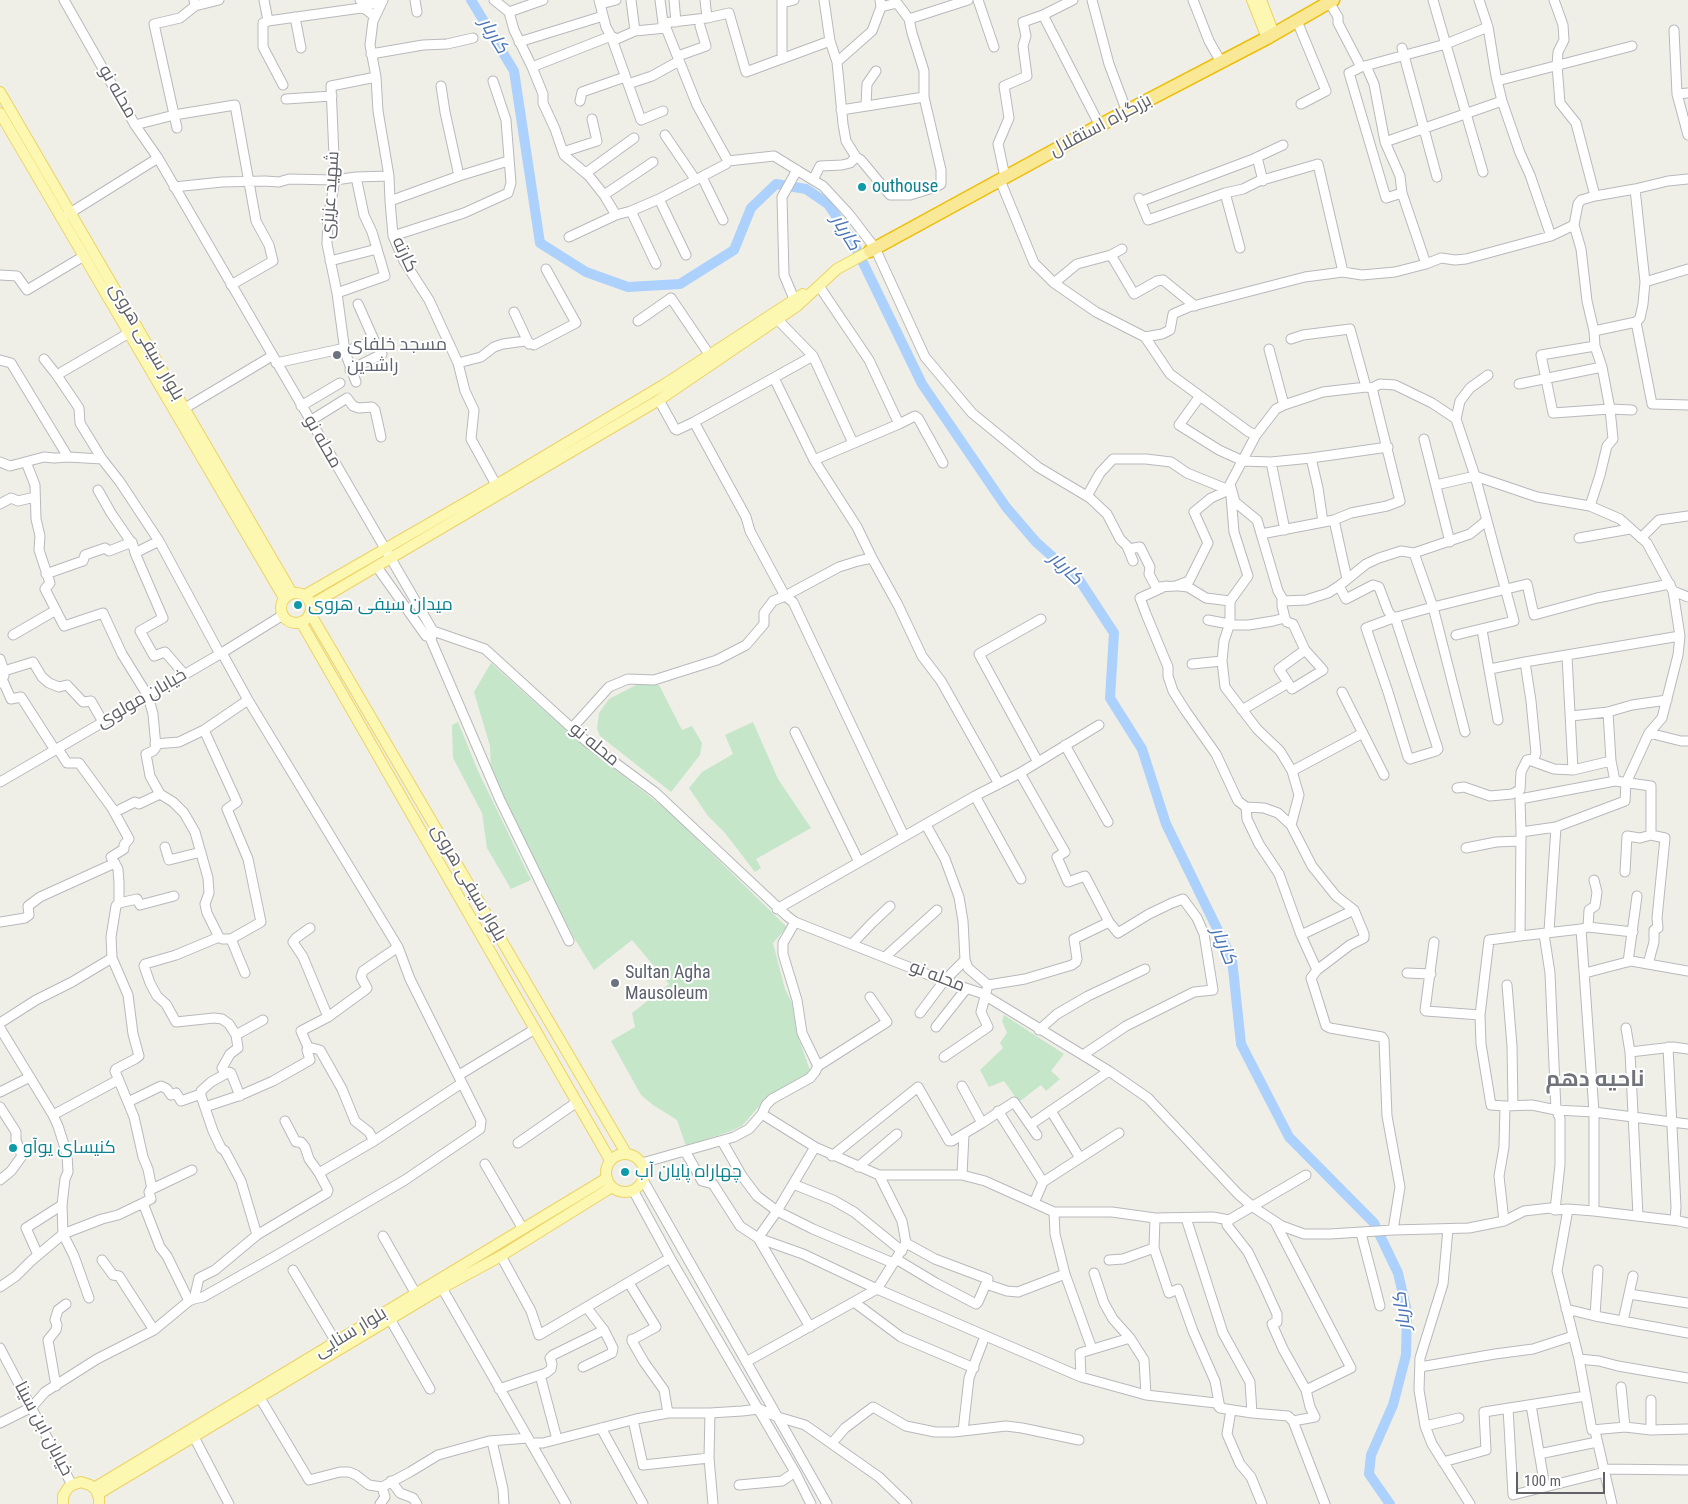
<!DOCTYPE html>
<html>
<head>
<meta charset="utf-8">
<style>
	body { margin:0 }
	#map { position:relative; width:1688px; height:1504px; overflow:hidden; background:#f0efe7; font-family:"Roboto Condensed",sans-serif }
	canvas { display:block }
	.scale { position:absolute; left:1516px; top:1472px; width:89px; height:22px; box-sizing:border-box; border:2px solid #5f6167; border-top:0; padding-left:6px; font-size:15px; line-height:18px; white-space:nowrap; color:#5f6167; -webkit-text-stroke:4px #fff; paint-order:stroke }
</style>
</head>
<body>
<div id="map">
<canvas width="1688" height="1504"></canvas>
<div class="scale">100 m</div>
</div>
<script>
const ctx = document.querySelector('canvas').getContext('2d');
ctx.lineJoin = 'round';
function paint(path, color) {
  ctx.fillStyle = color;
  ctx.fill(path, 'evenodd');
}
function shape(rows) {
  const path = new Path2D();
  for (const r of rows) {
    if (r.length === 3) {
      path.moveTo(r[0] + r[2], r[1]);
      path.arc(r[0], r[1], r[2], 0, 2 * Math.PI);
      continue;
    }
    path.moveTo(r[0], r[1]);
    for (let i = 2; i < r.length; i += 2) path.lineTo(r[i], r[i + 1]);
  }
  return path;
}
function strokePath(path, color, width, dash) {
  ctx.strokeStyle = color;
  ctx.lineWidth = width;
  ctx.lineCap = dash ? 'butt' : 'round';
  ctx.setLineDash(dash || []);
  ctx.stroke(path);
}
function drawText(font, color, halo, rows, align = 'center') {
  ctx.font = font + ' "Roboto Condensed",Cairo,sans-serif';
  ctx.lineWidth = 4;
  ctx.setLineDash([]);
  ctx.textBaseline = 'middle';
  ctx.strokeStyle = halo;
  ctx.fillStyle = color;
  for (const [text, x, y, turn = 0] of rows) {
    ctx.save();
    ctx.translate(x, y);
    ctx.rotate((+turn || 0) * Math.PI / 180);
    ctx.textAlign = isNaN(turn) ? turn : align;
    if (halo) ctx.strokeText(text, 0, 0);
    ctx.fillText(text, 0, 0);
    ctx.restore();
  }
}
const green = shape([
	[491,663,578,741,666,809,787,927,773,943,785,989,792,1003,797,1034,810,1070,808,1075,768,1096,742,1126,731,1131,686,1146,677,1120,653,1105,641,1095,611,1041,635,1027,632,1013,669,984,632,940,594,970,574,938,536,865,491,771,490,746,474,692],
	[638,684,659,685,682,730,692,726,702,743,700,755,671,792,600,736,597,729,599,713,609,699],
	[458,722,478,771,531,880,511,889,487,848,482,813,453,758,452,725],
	[753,722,778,779,811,828,756,859,761,868,755,872,725,833,708,816,689,788,702,772,733,754,725,735],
	[1004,1015,1064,1054,1051,1071,1060,1079,1046,1091,1041,1085,1019,1102,1004,1081,989,1087,980,1070,1003,1048,1000,1043,1007,1033,1002,1021]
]);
const river = shape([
	[471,0,514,71,540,243,586,272,628,287,680,284,734,250,751,208,776,184,806,189,828,204,852,240,922,384,1006,507,1036,542,1080,581,1114,633,1110,698,1142,749,1166,824,1232,959,1241,1044,1289,1137,1374,1223,1398,1273,1407,1312,1406,1355,1393,1405,1371,1455,1369,1474,1390,1504]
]);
const minor = shape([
	[64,0,135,125,158,158,433,631,485,649,586,741,656,793,787,916,795,922,944,981,981,993,1109,1071,1148,1098,1238,1194,1253,1207,1282,1226,1304,1234,1330,1234,1393,1230,1469,1228,1504,1221,1524,1211,1550,1208,1555,1210,1568,1209,1594,1211,1679,1221,1688,1223],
	[264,0,268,21],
	[360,0,374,4,380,3,381,0],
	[383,0,373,21,370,45,376,77,378,111,389,176,390,201,393,236,404,261,429,300,458,363,465,391,474,410,471,439,499,490],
	[415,0,417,12],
	[494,0,509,12,514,30,532,67,543,94,543,103,555,129,564,155,589,176,604,195,616,215,631,211,659,199,726,164,728,161],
	[599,0,606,27,611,36,617,39,635,31,666,28,697,105,728,161,774,156,813,180],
	[631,0,635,31],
	[660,0,663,23],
	[674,0,676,22],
	[705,0,707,18],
	[782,0,782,59],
	[824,0,830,41,837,62],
	[880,0,881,7,872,31,837,62,843,124,846,141,856,157,850,163,842,165,820,166,813,180,823,186,849,214,875,248,925,357,972,413,1038,467,1090,498,1107,514,1120,539,1127,546,1133,561],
	[978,0,994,47],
	[1092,0,1109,64,1127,112],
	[1193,0,1209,41,1221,62],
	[1433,0,1483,172],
	[1479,0,1488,27,1496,76,1502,101,1520,153,1530,175,1551,236],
	[1554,0,1563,25,1564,40,1558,52,1557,65,1560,103,1576,123,1595,196],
	[1329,2,1338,17,1338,23,1361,67],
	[782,3,794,0],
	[601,4,616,0],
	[195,6,219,0],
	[881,7,897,3,909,19,968,0],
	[509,12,543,0],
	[1043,15,1100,126],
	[295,17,301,48],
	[1297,21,1326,91,1301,104],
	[662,27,663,23,707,18,729,13,746,72,830,41],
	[1674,30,1677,94,1688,135],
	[519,42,603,16],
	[1402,48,1437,177],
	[371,54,423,45,447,44,473,38],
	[678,56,706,46,700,26],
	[1366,66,1374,84,1385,142,1400,176,1402,193,1426,264],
	[532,67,611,36,641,120,663,111],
	[1497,81,1632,46],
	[628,84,652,76,679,61],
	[283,85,263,47,263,23,268,21,361,8,367,10,375,17],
	[441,86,445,112,459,176],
	[1677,94,1688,93],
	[286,99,332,96],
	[580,101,582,92,625,77],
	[866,105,867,84,876,71],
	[841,110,924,97],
	[135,125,174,115,235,105,256,221,269,245,273,261,231,285],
	[177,128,154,24,180,18,195,6,194,0],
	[665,135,695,179],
	[1385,142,1502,101],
	[563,152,597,141,592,119],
	[856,157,861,160,890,195,910,195,936,187,941,184,941,170,924,97,924,71,912,33,909,19],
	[1257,157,1263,181],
	[586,173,634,138],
	[702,177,723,220],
	[1005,177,998,144,1009,118,1004,86,1027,76,1023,46,1026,36,1023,22,1043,15,1073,0],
	[1000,180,1034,263,1054,283,1096,312,1145,337,1170,374,1249,432,1256,435,1276,409,1284,405,1323,392,1366,387,1372,388,1380,384,1395,385,1432,403,1456,419,1475,476,1537,497,1590,506,1620,519,1647,543,1673,591,1688,597],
	[174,187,222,182,265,181,279,182,289,179,335,180,356,177,389,176],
	[1635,189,1645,282],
	[1225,193,1240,248],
	[1402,193,1386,198,1349,73,1361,67,1446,44,1488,27],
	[604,195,653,162],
	[1139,198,1148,220,1225,193,1243,189,1259,181,1318,164,1343,272],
	[659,199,686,255],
	[390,201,459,176,508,161],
	[1142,201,1251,160,1283,145],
	[631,211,656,264],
	[62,218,158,158],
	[1574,225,1581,249,1587,301,1594,331,1595,346,1602,367,1610,409,1613,439,1607,446,1600,475,1590,506],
	[393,236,464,213,508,193,511,183,506,120,493,81],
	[569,237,616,215],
	[1122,249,1111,255,1134,294,1157,281,1163,280,1195,306],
	[330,261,377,249],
	[0,275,17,276,27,290,84,256],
	[1054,283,1077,264,1111,255],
	[819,286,869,360,899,424],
	[337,293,385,276,372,232,364,215,356,177],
	[797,306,784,275,782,197,797,170],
	[514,312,529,344],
	[777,319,813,356,853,443],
	[638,321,671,298,713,360],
	[1636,322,1640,318,1643,304,1645,282,1688,269],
	[1594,331,1636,322,1652,404,1688,405],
	[1145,337,1162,334,1170,330,1173,314,1189,307,1305,277,1343,272,1362,275,1395,272,1426,264,1441,258,1455,260,1466,259,1551,236,1574,225,1578,204,1581,200,1595,196,1635,189,1668,181,1688,179],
	[1291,339,1303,335,1350,329,1366,387],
	[1595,346,1541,355,1553,413,1610,409,1632,410],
	[1269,349,1284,405],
	[345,352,374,340,358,304],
	[44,359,56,374,79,408,80,423,102,459],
	[0,360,11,363,68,457,102,459,120,482,159,541,220,654],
	[276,363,345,348],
	[458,363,481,357,494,347,503,344,525,341,534,345,576,323,546,269],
	[350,370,382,354],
	[62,372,129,333],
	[774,378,814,460,857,527,872,558,898,605,922,656,941,681,999,784],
	[356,382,345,352,337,293,327,244,328,218,335,180,331,86,376,77],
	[1519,384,1602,367],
	[1200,396,1179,425,1219,450,1243,461,1271,462,1311,458,1388,447],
	[659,400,675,429,677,430,694,422,746,517,750,531,785,596,839,567,858,561,872,558],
	[301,406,340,383],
	[180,411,272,356],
	[1456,419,1460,401,1470,388,1488,375],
	[310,421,347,398,353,406,359,408,372,407,375,410,381,437],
	[694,422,813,356],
	[1424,439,1450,542],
	[1311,458,1318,488,1323,522],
	[814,460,899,424,915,416,918,418,943,463],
	[0,462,10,466,44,457,54,458,68,457],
	[26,462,35,485,36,519,40,536,39,550,50,583,45,589,64,626,103,613,122,654,148,696,153,714,156,747,153,751,146,754,150,776,160,794,173,802,184,813,195,832,208,878,209,893,205,904,207,913,219,937,176,955,145,964,144,966,150,983,157,996,166,1004,176,1022,214,1018,222,1019,229,1024,236,1035,238,1048,230,1054,222,1068,225,1074],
	[1271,462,1285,530],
	[1230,484,1235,502,1257,520,1278,591,1284,601,1306,600,1328,593,1339,586,1366,564,1379,558,1401,551,1414,553,1433,607,1465,732],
	[1436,485,1475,476,1514,621,1456,635],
	[98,490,111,513,133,545,135,553,163,618,140,631,154,656,165,652,184,674],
	[1087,496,1100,473,1113,459,1146,459,1171,462,1187,473,1229,490],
	[1231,496,1234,532,1248,576,1230,601,1230,623,1224,641,1222,661,1225,687,1257,729,1280,751,1292,771,1299,795,1291,825],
	[0,504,11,498,18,501,35,497],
	[1334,520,1347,579],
	[1261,534,1334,520,1351,513,1387,506,1400,501,1372,388],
	[1579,538,1630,529],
	[1641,538,1659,520,1688,516],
	[1128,549,1140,547,1150,567,1149,574,1156,587,1176,586,1189,581,1208,543,1194,512,1211,498,1229,490,1230,484,1256,435],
	[135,553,159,541],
	[1414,553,1470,534,1486,521],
	[377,567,426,636,433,631],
	[46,574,77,563,83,561,85,555,105,548,109,551,132,542],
	[1166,586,1140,598,1146,614,1168,667,1168,676,1173,691,1185,710,1216,754,1238,801,1246,807,1247,819,1259,844,1279,874,1301,935,1317,970,1311,978,1326,1026,1330,1028,1382,1037,1384,1040,1387,1116,1400,1187,1393,1230],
	[1179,586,1188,587,1206,598,1230,601],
	[1339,586,1346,599,1373,585,1379,587,1388,611,1393,618],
	[1282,599,1282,606,1285,618,1287,622,1293,624,1305,650,1323,670,1292,689,1279,669,1305,650],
	[1395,617,1438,749,1436,751,1410,759,1408,757,1388,692,1366,628,1393,618,1433,607,1527,584,1534,615,1597,598,1670,584],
	[1208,620,1234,625,1249,625,1273,621,1285,618],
	[1482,630,1498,720],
	[433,631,431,640,500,800,569,941],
	[13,635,56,610],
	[1567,656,1573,770],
	[0,659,4,671,4,676],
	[1192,664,1222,661],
	[1490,669,1525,662,1680,636],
	[4,671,33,662,42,677,49,683,59,687,67,685,83,702,91,701,103,722],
	[0,683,3,681,11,699,21,697,55,750],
	[1342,692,1384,775],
	[1242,710,1288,683],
	[1608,712,1611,761,1615,781],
	[1571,716,1608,712,1632,705,1667,700],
	[572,728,609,687,628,679,654,680,717,660,746,645,764,624,764,613,773,601,785,596,793,602,904,836],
	[204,730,237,802,227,809,248,859,261,922,231,939,222,939,219,937],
	[795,732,859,862],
	[1649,733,1681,741,1688,741],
	[155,744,179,742,204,730,248,700],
	[1065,745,1108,822],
	[58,749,67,763,79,763,112,808,129,839,124,845,124,849,111,857,118,869,119,883,119,903,116,906,111,937,112,958,128,995,133,1034,139,1056,135,1059,116,1069,115,1071,134,1117,143,1157,148,1169,152,1189],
	[1529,760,1554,769,1573,770,1611,761],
	[1038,762,979,654,1041,619],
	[1292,771,1363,733],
	[1020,773,1065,852,1057,857,1068,882,1085,876,1109,922,1118,933,1149,914,1172,903,1183,899,1197,918,1204,934,1213,990,1194,992,1126,1026,1083,1055],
	[0,782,220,654,283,615],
	[1457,788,1464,787,1490,796,1512,794,1520,790,1521,772,1527,760,1534,759,1536,753,1531,701,1525,662],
	[975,796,1021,879],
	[1246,807,1264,808,1278,813,1291,825,1312,866,1336,896,1354,910,1364,934,1364,938,1350,945,1317,970],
	[115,812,135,802,139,804,160,794],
	[926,825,945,859,959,897,963,921,965,960,968,968,988,985,981,1012,988,1027,944,1057],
	[1521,832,1520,799,1615,781,1651,786,1651,835,1665,838,1657,918,1658,928,1654,930,1654,942,1648,964],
	[165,847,169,860,201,852],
	[1466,848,1496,842,1520,841],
	[1625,872,1627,836,1640,838,1651,835],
	[119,903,137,899,140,905,174,896],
	[777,909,975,796,1020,773,1099,725],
	[0,922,25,918,29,915,28,906,40,897,115,863],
	[1588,927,1633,932],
	[310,928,296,938,293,942,303,957,328,1017],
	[1581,929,1588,927,1589,910,1595,906,1597,892,1594,880],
	[1549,931,1556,827],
	[1544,934,1550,973,1556,1110,1560,1118,1560,1165,1555,1210],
	[1301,935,1354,910],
	[231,939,245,973],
	[1434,942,1425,1010,1426,1011,1480,1015],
	[852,944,872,923,890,906],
	[885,957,937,910],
	[1628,962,1637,896],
	[1407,973,1431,974],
	[1585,973,1631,961,1688,971],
	[988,985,1025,979,1072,965,1076,962,1077,959,1074,939,1109,922],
	[1507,985,1512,1046,1513,1105],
	[920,1013,944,981,965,960],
	[0,1023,36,1000,72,982,112,958],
	[936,1027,966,989],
	[0,1028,53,1115,58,1126,67,1154,68,1172,65,1179,62,1205,63,1234,74,1256,89,1298],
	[1626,1028,1630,1052,1638,1216],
	[1039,1030,1057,1014,1088,996,1145,969],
	[236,1035,263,1020],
	[1668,1047,1676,1207,1675,1220],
	[1630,1052,1673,1047,1688,1049],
	[818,1066,887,1022,870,997],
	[459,1075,535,1029],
	[0,1092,30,1077],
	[240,1096,231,1073,229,1072,211,1082,201,1091,201,1096,213,1131,221,1148,225,1151,241,1181,257,1235],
	[128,1102,161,1086,167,1089,171,1095,176,1093,181,1101,201,1094],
	[1505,1106,1532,1105,1556,1110,1594,1112,1688,1124],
	[0,1107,16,1132,16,1140,22,1156,11,1171,0,1180],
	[205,1107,241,1095,273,1081,310,1060,307,1050,311,1048],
	[998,1111,1043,1182],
	[1051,1111,1080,1158],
	[762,1114,815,1147,879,1175,962,1175,985,1181,1054,1212,1112,1212,1155,1218,1213,1217,1229,1220,1306,1175],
	[53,1115,118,1080],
	[285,1121,296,1142,301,1142,305,1147,309,1159,319,1173],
	[982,1123,1014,1102,1037,1135],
	[1030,1125,1109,1071],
	[374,1141,369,1132,355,1121,342,1089,320,1050,308,1047,301,1031,328,1017,365,990,367,988,361,977,363,971,398,947],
	[722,1141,742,1176,757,1196,777,1211,813,1229,893,1263],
	[518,1143,577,1102],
	[685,1151,702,1181,713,1184,740,1226,758,1238,803,1254,877,1289,1081,1377,1146,1395,1216,1403,1220,1408,1252,1413,1288,1416,1293,1421,1325,1504],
	[832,1156,918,1087,949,1141,952,1141,982,1123,962,1086],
	[642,1163,734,1137,749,1129,762,1114,766,1105,772,1099,810,1078,815,1072,818,1066,802,1033,797,1000,783,954,783,943,795,922],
	[485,1164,523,1229],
	[858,1167,897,1134],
	[962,1175,964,1134],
	[643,1180,827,1504],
	[793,1184,833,1200,854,1212,902,1251],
	[633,1190,670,1258,795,1472,811,1504],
	[1034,1203,1043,1182,1119,1133],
	[1568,1209,1557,1271,1579,1359,1592,1430,1595,1431,1612,1504],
	[1594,1211,1594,1112,1581,929,1520,936,1521,832,1556,827,1625,801,1626,783,1649,733,1662,718,1678,655,1680,636,1673,591],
	[1054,1212,1055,1234,1065,1274,1092,1349],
	[1155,1218,1154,1248,1169,1293,1178,1289,1193,1331,1215,1381,1220,1408],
	[1186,1218,1223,1333,1250,1382,1252,1413],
	[1229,1220,1227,1225,1248,1252,1263,1283,1277,1314,1277,1322,1272,1324,1283,1349,1306,1390,1310,1407,1315,1417,1293,1421],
	[1504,1221,1499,1176,1504,1147,1505,1106,1491,1105,1481,1044,1480,1015,1489,940,1520,936],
	[1275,1222,1351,1368,1306,1390],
	[1448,1229,1443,1284,1420,1358,1419,1390,1425,1426,1432,1444,1470,1504],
	[1361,1233,1380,1306],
	[383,1236,416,1294],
	[38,1255,26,1228,62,1205],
	[501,1256,531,1311,539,1335,670,1258],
	[896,1259,936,1283,976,1304,978,1302,988,1279,935,1259,906,1243],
	[102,1260,113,1275,119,1276,154,1330],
	[1109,1260,1123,1259,1154,1248],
	[293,1270,336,1342],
	[1094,1273,1104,1303,1113,1319,1130,1338,1144,1360,1146,1395],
	[629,1283,656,1327,634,1339,632,1339,632,1341,644,1362,664,1390,668,1413],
	[437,1284,442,1288,566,1504],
	[986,1284,1007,1291,1018,1292,1065,1274],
	[0,1287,16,1276,31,1261,63,1234,102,1219,118,1215,143,1203],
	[1629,1294,1688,1303],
	[194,1299,203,1297,272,1258,405,1180,480,1129,481,1121,410,979,398,947,248,700,222,653],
	[189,1301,167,1256,160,1247,143,1203,151,1199,149,1192,150,1190,192,1170],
	[854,1302,901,1337,974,1368],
	[1566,1309,1595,1316,1688,1333],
	[1595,1316,1598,1270],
	[390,1319,430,1389],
	[1623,1321,1633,1276],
	[810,1327,758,1238,777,1211,815,1147],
	[0,1348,72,1485],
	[1579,1359,1599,1361,1618,1366,1688,1378],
	[746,1362,877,1289,906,1243,902,1221,879,1175],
	[583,1367,612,1353,613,1348,604,1330,587,1308],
	[1420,1367,1495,1354,1533,1349,1573,1336],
	[540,1375,557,1439],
	[1081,1377,1080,1353,1130,1338],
	[56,1386,48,1340,56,1330,57,1325,55,1320,58,1310,66,1304],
	[1621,1387,1625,1427],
	[499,1389,546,1373,551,1369,552,1364,550,1358,553,1355,604,1330],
	[260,1398,309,1480,340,1472,349,1472,356,1475,369,1485,382,1487,410,1472,438,1455,489,1441,528,1438],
	[1531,1405,1545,1487],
	[1508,1408,1513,1495,1605,1472],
	[1231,1410,1227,1434,1240,1464,1251,1477,1262,1504],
	[710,1413,709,1458,713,1504],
	[633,1420,643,1465,709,1458],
	[0,1423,32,1407,45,1392,97,1359,154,1330,189,1301,194,1299,199,1278,215,1270,257,1235,327,1193,328,1190,319,1173,374,1141,462,1083],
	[1425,1426,1459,1418],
	[601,1428,643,1504],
	[1592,1430,1625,1427,1651,1430,1688,1429],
	[1651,1430,1651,1400],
	[963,1431,969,1378,985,1336],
	[194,1437,229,1504],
	[492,1441,503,1489,504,1504],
	[531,1443,543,1443,636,1419,668,1413,710,1413,742,1411,759,1409,778,1417,805,1425,879,1477,907,1504],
	[832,1443,845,1428,873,1407,906,1426,935,1432,954,1432,1006,1426,1022,1428,1079,1440],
	[1539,1454,1597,1442],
	[1443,1462,1486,1450,1484,1412,1586,1396],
	[1604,1469,1688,1470],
	[391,1481,400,1493,413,1498,417,1504],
	[739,1485,782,1481,795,1472],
	[380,1504,385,1497,382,1487]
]);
const major = shape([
	[1252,0,1267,38],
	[1261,0,1274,34],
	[0,92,292,593],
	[0,113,284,598],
	[296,608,15],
	[305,595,496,485,665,384,803,294],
	[311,605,659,400,797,306,837,269,870,251],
	[310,613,626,1153],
	[301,622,610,1160],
	[625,1173,19],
	[94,1488,607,1178],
	[98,1494,442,1288,501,1256,612,1187],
	[63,1504,63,1496,68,1488,72,1485,81,1482,90,1485,96,1490,99,1498,99,1504]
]);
const highway = shape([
	[870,251,1106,122,1267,38,1333,0]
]);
const markers = [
	[862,187,5,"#0f9aa8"],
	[337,355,5,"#6b7280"],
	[298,605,5,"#0f9aa8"],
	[615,983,5,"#6b7280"],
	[13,1148,5,"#0f9aa8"],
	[625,1172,5,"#0f9aa8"]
];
const streetNames = [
	["محله نو",117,92,60],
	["بزرگراه استقلال",1101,126,-28],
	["شهید عزیزی",331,195,-86],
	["کارته",404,255,65],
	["بلوار سیفی هروی",146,342,60],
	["محله نو",322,442,60],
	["خیابان مولوی",142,699,-30],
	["محله نو",594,745,39],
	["بلوار سیفی هروی",468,883,60],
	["محله نو",937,977,21],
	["بلوار سنایی",351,1333,-31],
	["خیابان ابن سینا",43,1429,62]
];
const cultureNames = [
	["outhouse",872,187],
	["میدان سیفی هروی",308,605],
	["کنیسای یوآو",23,1148],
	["چهاراه پایان آب",635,1172]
];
const worshipNames = [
	["مسجد خلفای",347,345],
	["راشدین",347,366],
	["Sultan Agha",625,973],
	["Mausoleum",625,994]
];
const waterNames = [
	["کاربار",493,36,59],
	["کاربار",845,233,59],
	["کاربار",1065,569,44],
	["کاربار",1223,946,68],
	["کاربار",1403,1311,-97]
];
const districtNames = [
	["ناحیه دهم",1595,1080]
];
paint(green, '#c5e6c9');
strokePath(river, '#acd1fc', 10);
strokePath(minor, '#b7b9bd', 11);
strokePath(major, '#ecd364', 12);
strokePath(highway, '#eebd09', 15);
strokePath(minor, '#fff', 9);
strokePath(major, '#fcf7b1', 10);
strokePath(highway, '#f9e996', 12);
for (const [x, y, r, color] of markers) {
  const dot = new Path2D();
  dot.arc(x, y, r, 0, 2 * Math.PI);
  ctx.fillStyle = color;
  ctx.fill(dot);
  strokePath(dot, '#fff', 2);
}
drawText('18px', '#5f6167', '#fff', streetNames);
drawText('18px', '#0d838f', '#fff', cultureNames, 'left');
drawText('18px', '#5b616d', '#fff', worshipNames, 'left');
drawText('italic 19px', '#4b75b7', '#fff', waterNames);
drawText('bold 22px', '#707379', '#fff', districtNames);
</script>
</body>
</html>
